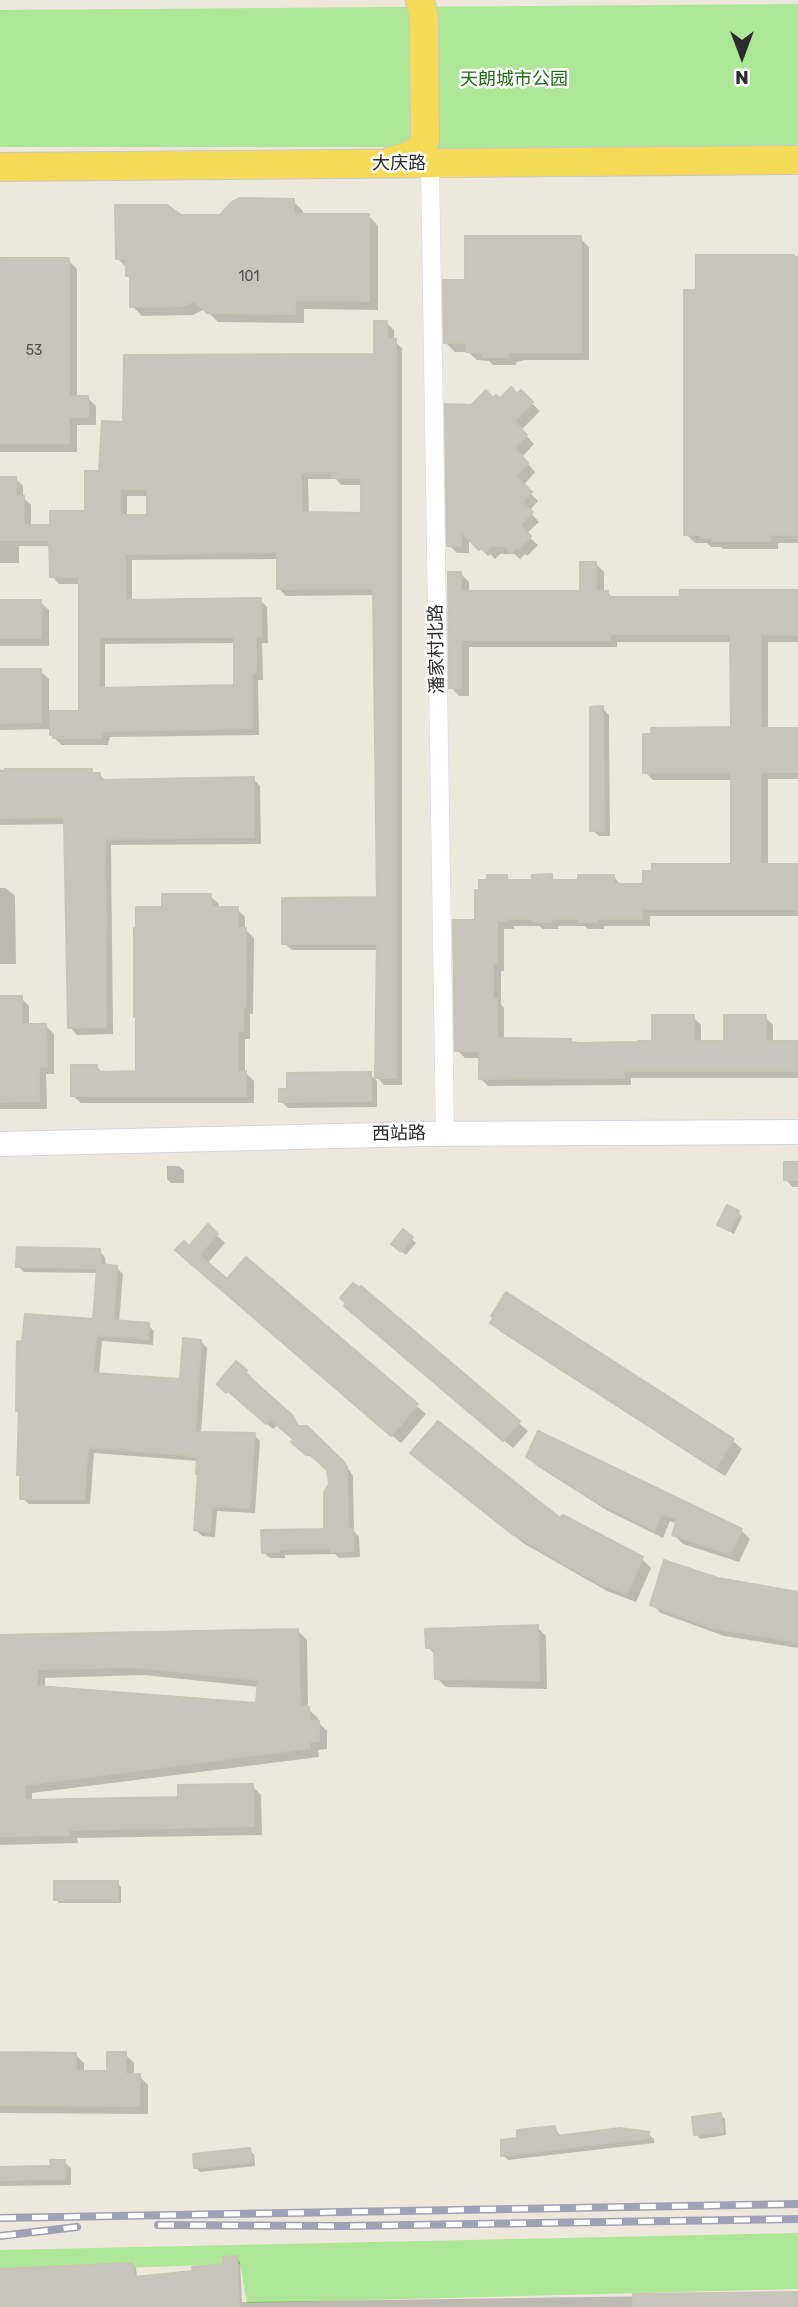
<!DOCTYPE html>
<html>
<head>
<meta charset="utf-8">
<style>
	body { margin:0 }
	#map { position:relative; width:798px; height:2307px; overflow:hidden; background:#eee7dc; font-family:Rubik,sans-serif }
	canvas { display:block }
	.north { position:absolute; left:707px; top:21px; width:70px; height:70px; -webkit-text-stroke:5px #fff; paint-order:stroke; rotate:180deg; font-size:19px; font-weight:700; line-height:28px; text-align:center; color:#2b2b2b }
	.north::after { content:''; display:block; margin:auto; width:24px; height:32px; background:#2b2b2b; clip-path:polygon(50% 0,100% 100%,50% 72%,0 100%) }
</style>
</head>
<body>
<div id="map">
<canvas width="798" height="2307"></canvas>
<div class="north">N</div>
</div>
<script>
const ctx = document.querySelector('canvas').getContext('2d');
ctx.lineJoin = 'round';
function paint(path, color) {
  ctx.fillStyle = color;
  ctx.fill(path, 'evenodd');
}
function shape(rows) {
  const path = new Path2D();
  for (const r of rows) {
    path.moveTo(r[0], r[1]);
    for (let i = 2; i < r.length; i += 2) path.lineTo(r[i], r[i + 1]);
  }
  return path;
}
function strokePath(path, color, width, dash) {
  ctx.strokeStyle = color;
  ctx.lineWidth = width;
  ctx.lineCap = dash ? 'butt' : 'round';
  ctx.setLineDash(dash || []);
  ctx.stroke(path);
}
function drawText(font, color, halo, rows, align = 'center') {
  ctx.font = font + ' Rubik,"Noto Sans SC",sans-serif';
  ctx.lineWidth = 5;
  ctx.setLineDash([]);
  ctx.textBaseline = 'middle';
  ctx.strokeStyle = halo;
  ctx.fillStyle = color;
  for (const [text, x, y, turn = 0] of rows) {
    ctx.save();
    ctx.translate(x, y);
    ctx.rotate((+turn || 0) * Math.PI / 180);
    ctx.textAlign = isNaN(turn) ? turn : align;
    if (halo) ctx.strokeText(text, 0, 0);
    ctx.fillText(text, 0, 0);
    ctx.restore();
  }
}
const green = shape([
	[798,4,798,151,455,154,441,148,422,147,0,147,0,10],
	[798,2233,798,2289,247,2303,240,2264,0,2272,0,2250]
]);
const shadow = shape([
	[293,201,303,211,303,216,369,216,378,226,378,310,304,309,304,323,218,322,205,309,193,315,142,316,132,306,132,280,128,275,128,269,118,259,181,217,221,217],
	[580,238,589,247,589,360,525,360,516,362,516,365,493,365,489,361,477,360,468,352,455,352,446,343],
	[698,257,798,257,798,543,778,543,778,549,723,549,721,547,711,547,707,543,695,543,686,534],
	[0,260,68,260,77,269,77,397,87,397,96,406,96,425,77,425,77,452,0,452],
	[387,323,394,330,394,341,402,348,402,1085,384,1085,377,1077,378,950,292,950,284,943,378,899,375,595,286,596,279,589,279,559,132,560,132,601,260,600,267,607,268,643,262,643,263,680,258,680,259,735,110,737,108,745,62,745,51,735,51,729,0,730,0,671,40,671,49,679,49,713,80,713,80,584,59,584,52,576,51,546,19,546,19,563,0,563,0,478,15,478,23,486,23,497,31,505,31,526,51,526,87,513,100,473,125,424,376,356],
	[308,479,336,479,341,485,362,485,362,515,309,514],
	[127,496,149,496,149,517,127,517],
	[235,643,235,687,105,689,105,644],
	[521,393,540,411,521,430,534,444,522,457,535,472,523,486,538,501,529,511,539,522,526,534,538,545,527,556,525,554,520,559,514,554,500,554,495,559,490,554,488,556,469,537,469,553,457,553,449,545,472,406,493,400,500,401,518,396],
	[596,564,604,572,604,592,607,592,614,599,681,599,798,592,798,642,768,642,768,729,798,729,798,779,768,779,768,866,798,866,798,916,650,916,650,926,604,926,604,929,588,929,585,926,558,926,559,929,543,929,539,926,514,926,514,929,504,929,504,971,501,971,501,1004,504,1008,504,1040,570,1040,575,1044,654,1042,693,1017,701,1025,701,1042,726,1042,765,1017,773,1025,773,1042,798,1042,798,1078,631,1078,631,1085,488,1086,480,1078,480,1058,465,1058,457,1050,476,922,506,876,512,882,534,882,551,876,557,882,580,882,613,876,621,885,645,886,732,866,732,780,653,780,645,772,732,729,732,642,617,642,617,647,469,647,469,696,459,696,451,687,461,574,469,582,469,592,582,592],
	[0,602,40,602,49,610,49,646,0,646],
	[602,708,609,715,610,836,599,836,592,830],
	[0,770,91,771,95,774,99,774,107,782,253,779,260,786,261,844,111,845,113,1034,77,1035,70,1027,66,824,0,825],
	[0,888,6,888,15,896,16,964,0,964],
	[210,896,219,904,219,909,237,909,245,917,245,929,254,938,253,1014,250,1014,250,1039,245,1039,245,1072,254,1081,254,1103,81,1103,72,1095,97,1067,103,1073,138,1073,138,1019,135,1017,164,909],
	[0,998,21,998,29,1006,29,1026,46,1026,54,1034,54,1074,46,1074,47,1109,0,1109],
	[370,1074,377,1081,377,1107,288,1108,281,1101],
	[798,1164,798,1187,793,1187,786,1180],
	[167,1166,179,1166,184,1170,184,1183,171,1183,167,1179],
	[738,1212,742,1217,734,1234,719,1225],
	[208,1227,225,1243,207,1264,227,1281,246,1259,426,1414,401,1443,186,1259,189,1248],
	[403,1232,416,1243,406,1255,397,1248],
	[99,1251,105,1257,106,1267,116,1267,123,1274,119,1323,148,1325,154,1331,153,1345,102,1341,99,1375,182,1381,201,1341,207,1348,201,1434,254,1435,260,1441,255,1513,217,1511,215,1537,202,1536,196,1530,200,1475,198,1461,94,1453,90,1504,29,1504,22,1498,22,1478,19,1474,21,1413,18,1411,94,1321,98,1273,24,1272,18,1266],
	[361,1288,528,1431,513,1448,356,1314],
	[507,1295,733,1441,742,1449,725,1476,501,1332,492,1323],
	[246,1372,253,1379,251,1382,300,1428,306,1428,350,1471,353,1476,354,1531,359,1537,360,1557,339,1558,335,1554,285,1555,285,1558,270,1558,263,1552,326,1531,329,1471,300,1448,295,1440,278,1425,273,1429,220,1384],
	[528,1457,741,1530,750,1539,739,1562,683,1544,674,1535,677,1524,670,1521,663,1538,608,1511,537,1466],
	[422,1461,561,1520,642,1559,651,1568,636,1602,607,1591,523,1543],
	[717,1579,798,1594,798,1648,724,1636,661,1613,652,1604],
	[537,1627,546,1636,547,1689,446,1687,437,1678,436,1656,428,1647],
	[298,1631,307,1640,308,1709,318,1718,318,1722,327,1731,327,1749,318,1750,319,1757,32,1793,32,1802,180,1799,252,1786,261,1795,262,1835,77,1838,78,1843,0,1845,0,1637],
	[144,1675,259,1687,257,1704,45,1688,45,1678],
	[117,1883,121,1887,121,1903,59,1903,55,1899],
	[0,2054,75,2054,84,2063,84,2073,108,2073,125,2054,134,2063,134,2076,139,2076,148,2085,148,2114,0,2113],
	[721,2115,725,2119,726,2135,700,2139,696,2134],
	[555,2128,561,2137,648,2134,654,2139,654,2143,508,2160,503,2155,519,2140],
	[249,2150,254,2154,255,2166,200,2172,196,2168],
	[64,2162,71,2168,71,2185,0,2186,0,2168,52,2168],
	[236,2258,240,2262,242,2302,798,2294,798,2307,0,2307,0,2271,133,2265,136,2268,137,2279,195,2272,226,2266]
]);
const building = shape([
	[240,198,294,199,294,214,369,214,369,301,295,300,295,314,207,313,194,301,182,306,130,307,130,276,126,276,126,259,116,259,115,205,167,205,181,215,220,215,232,202,240,198],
	[465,236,581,236,581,352,515,352,508,353,508,357,482,357,482,353,466,352,466,343,444,343,443,280,465,280,465,236],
	[696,255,794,255,794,257,798,257,798,535,770,535,770,541,712,541,712,538,700,538,700,535,684,535,684,290,696,290,696,255],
	[0,258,69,258,69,396,88,396,88,417,69,417,69,443,0,443,0,258],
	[374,321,387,321,387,339,396,339,396,1078,375,1078,377,944,282,944,282,898,377,897,373,588,277,589,277,552,125,554,126,600,261,598,261,636,256,636,256,673,252,673,252,728,103,731,101,738,53,738,53,735,50,735,50,711,79,711,79,577,50,577,49,540,0,540,0,477,16,477,16,496,24,496,24,525,50,525,50,511,85,511,85,471,99,471,102,421,123,422,124,355,374,354,374,321],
	[301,473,332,473,332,478,361,478,361,513,302,512,301,473],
	[120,489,147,489,147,515,121,515,120,489],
	[99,637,234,637,234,685,99,688,99,637],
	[511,387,517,394,521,390,533,402,514,421,527,435,515,448,528,463,516,476,532,492,522,502,533,512,520,525,531,536,518,549,516,547,511,553,505,546,491,546,486,552,481,548,479,550,461,532,461,546,447,546,445,404,471,405,486,390,493,398,496,395,500,399,511,387],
	[580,562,596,562,596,591,608,591,608,597,680,597,680,590,798,590,798,635,760,634,761,728,798,728,798,772,760,772,760,864,798,864,798,909,642,909,642,919,597,919,597,922,579,922,579,919,551,919,551,922,533,922,533,919,506,919,506,921,497,921,497,963,493,963,493,999,497,999,497,1038,571,1039,571,1042,580,1043,638,1042,638,1041,652,1041,652,1015,694,1015,694,1041,724,1041,724,1015,766,1015,766,1041,798,1041,798,1071,624,1071,624,1078,479,1079,479,1051,455,1051,453,920,475,920,475,890,479,890,479,880,487,880,487,875,507,875,507,880,532,880,532,875,552,874,552,880,578,880,578,875,614,875,614,884,643,884,643,871,652,871,652,864,731,864,731,772,643,773,643,734,651,734,651,728,731,727,730,634,610,634,610,640,461,640,461,688,449,688,448,572,461,572,461,591,580,591,580,562],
	[0,600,41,600,41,638,0,638,0,600],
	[0,669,41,669,41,722,0,723,0,669],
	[603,706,604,831,590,831,590,707,603,706],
	[5,769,92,769,92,773,100,773,100,780,254,777,254,837,105,839,106,1027,68,1028,64,817,0,818,0,772,5,772,5,769],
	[162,894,211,894,211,907,238,907,238,928,246,928,246,1007,243,1007,243,1031,238,1031,238,1071,246,1071,246,1096,71,1096,71,1065,97,1065,97,1072,136,1071,136,1017,134,1017,134,928,136,928,136,907,162,907,162,894],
	[0,996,22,996,22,1024,46,1024,47,1066,39,1067,39,1101,0,1102,0,996],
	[371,1072,371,1101,279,1102,279,1089,287,1089,287,1073,371,1072],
	[784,1162,798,1162,798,1180,784,1180,784,1162],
	[727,1205,739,1211,730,1231,717,1225,727,1205],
	[208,1224,218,1234,199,1255,227,1279,246,1257,418,1404,391,1436,175,1250,184,1241,189,1246,208,1224],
	[403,1229,413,1237,401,1252,391,1244,403,1229],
	[17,1247,100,1249,101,1264,117,1266,113,1320,149,1323,148,1339,96,1335,93,1373,180,1379,183,1338,201,1340,195,1432,255,1433,249,1508,212,1506,210,1532,194,1530,198,1474,196,1474,197,1456,88,1447,84,1499,20,1499,20,1475,17,1475,19,1411,16,1411,17,1341,22,1342,25,1314,93,1319,97,1268,16,1267,17,1247],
	[353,1283,360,1288,361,1286,520,1421,503,1441,344,1306,346,1303,340,1298,353,1283],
	[506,1292,734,1439,715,1469,565,1372,567,1368,563,1371,490,1323,494,1317,491,1316,506,1292],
	[236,1361,247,1370,246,1374,292,1415,298,1426,307,1426,344,1462,347,1467,348,1529,353,1528,354,1551,331,1552,331,1548,279,1549,279,1552,262,1553,261,1530,324,1529,324,1493,329,1484,327,1470,311,1455,306,1455,291,1442,293,1439,270,1419,266,1424,228,1391,226,1393,217,1384,236,1361],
	[438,1421,560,1518,563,1515,643,1557,627,1594,596,1582,512,1534,410,1453,438,1421],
	[538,1431,742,1529,730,1554,672,1535,677,1519,661,1514,654,1530,597,1502,526,1457,538,1431],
	[664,1560,718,1578,798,1592,798,1642,713,1628,650,1605,664,1560],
	[538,1625,539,1680,435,1679,434,1648,426,1648,425,1629,538,1625],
	[298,1629,300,1706,309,1707,310,1721,319,1721,319,1741,310,1742,310,1748,24,1785,25,1800,178,1797,178,1785,253,1784,254,1826,69,1830,69,1835,0,1836,0,1635,298,1629],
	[134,1667,258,1680,256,1703,37,1686,37,1669,134,1667],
	[54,1881,118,1881,118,1900,54,1900,54,1881],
	[0,2052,76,2053,76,2071,107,2071,107,2052,126,2052,126,2074,140,2074,139,2106,0,2105,0,2052],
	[721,2113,723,2132,694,2135,692,2117,721,2113],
	[555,2126,557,2136,620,2128,649,2132,649,2138,501,2156,501,2140,517,2138,517,2130,555,2126],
	[250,2148,252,2162,194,2168,193,2154,250,2148],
	[50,2160,65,2160,65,2179,0,2180,0,2167,51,2166,50,2160],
	[237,2256,239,2307,0,2307,0,2269,133,2263,134,2277,193,2271,192,2267,224,2264,223,2257,237,2256],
	[798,2292,798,2307,633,2307,633,2294,798,2292]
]);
const street = shape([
	[430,164,445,1133]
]);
const secondary = shape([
	[0,1144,423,1134,798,1132]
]);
const primary = shape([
	[391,161,409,156,422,147,425,140,424,19,420,0],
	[0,167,798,160]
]);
const rail = shape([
	[0,2218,798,2204],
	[158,2225,345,2226,798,2219],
	[0,2236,77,2227]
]);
const numberNames = [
	["101",249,277],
	["53",34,351]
];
const parkNames = [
	["天朗城市公园",514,80]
];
const streetNames = [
	["大庆路",399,164],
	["潘家村北路",437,649,-91],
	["西站路",399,1134,-1]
];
paint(green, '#ade697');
paint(shadow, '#0003');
paint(building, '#c9c4bc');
strokePath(building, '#c9c3b6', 2);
strokePath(street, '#d2d4e4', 19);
strokePath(secondary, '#d2d4e4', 26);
strokePath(primary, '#c8c8c8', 30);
strokePath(street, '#fff', 18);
strokePath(secondary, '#fff', 24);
strokePath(primary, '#f7db58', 28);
strokePath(rail, '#9fa1b6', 8);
strokePath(rail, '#fff', 5, [16]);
drawText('14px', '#52514f', null, numberNames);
drawText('18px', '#246c17', '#fff', parkNames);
drawText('18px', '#2b2b2b', '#fff', streetNames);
</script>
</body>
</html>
